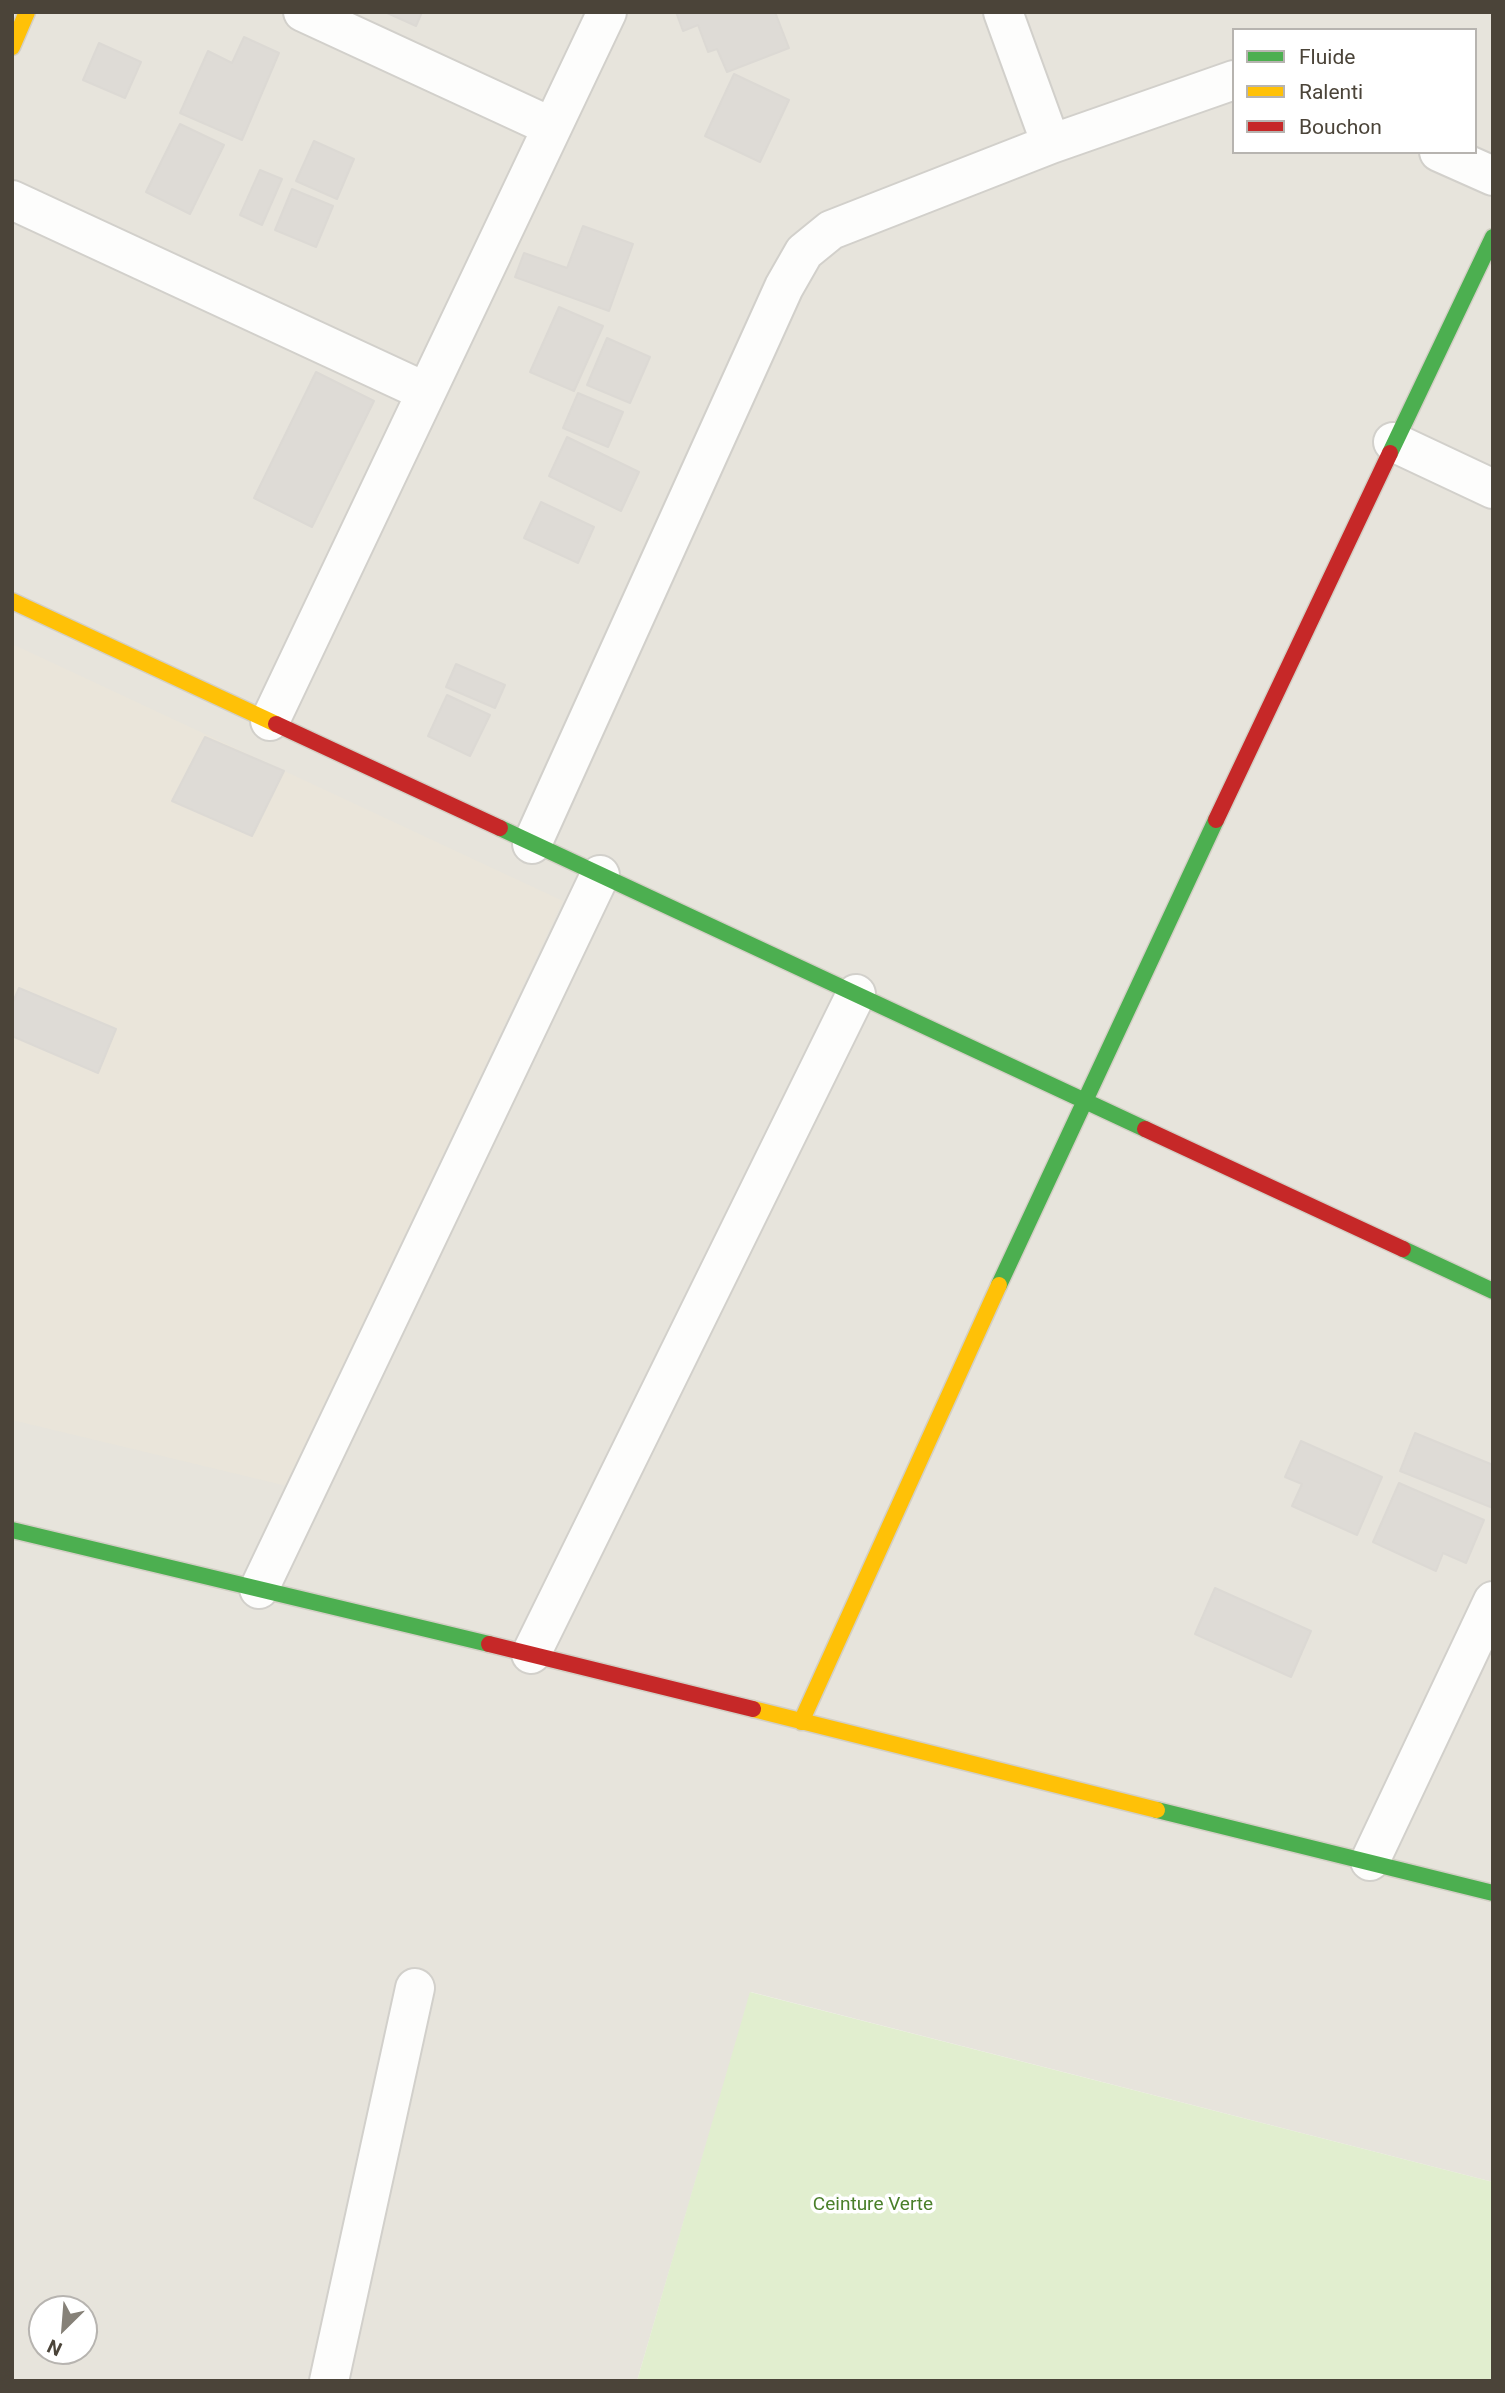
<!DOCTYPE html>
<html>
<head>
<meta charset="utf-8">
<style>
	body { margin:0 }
	#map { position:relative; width:1505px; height:2393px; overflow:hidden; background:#f4f2ee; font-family:Roboto,sans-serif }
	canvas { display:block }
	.frame { position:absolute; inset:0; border:14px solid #4b4439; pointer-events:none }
	.legend { position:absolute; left:1232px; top:28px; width:245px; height:126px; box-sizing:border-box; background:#fff; border:2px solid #b7b4b0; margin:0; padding:9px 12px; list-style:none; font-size:21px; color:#4b4439 }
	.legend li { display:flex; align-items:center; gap:14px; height:35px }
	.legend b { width:35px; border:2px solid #b7b4b0 }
	.north { position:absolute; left:28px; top:2295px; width:70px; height:70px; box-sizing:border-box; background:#fff; border:2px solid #b7b4b0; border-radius:50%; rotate:205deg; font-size:19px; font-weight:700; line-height:28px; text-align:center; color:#4b4439 }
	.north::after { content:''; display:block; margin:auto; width:24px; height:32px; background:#868178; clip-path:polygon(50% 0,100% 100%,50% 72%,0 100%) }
</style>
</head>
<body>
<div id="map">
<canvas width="1505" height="2393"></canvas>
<div class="frame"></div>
<ul class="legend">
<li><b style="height:9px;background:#4caf50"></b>Fluide</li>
<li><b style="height:9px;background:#ffc107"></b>Ralenti</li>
<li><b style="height:9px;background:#c62828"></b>Bouchon</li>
</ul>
<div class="north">N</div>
</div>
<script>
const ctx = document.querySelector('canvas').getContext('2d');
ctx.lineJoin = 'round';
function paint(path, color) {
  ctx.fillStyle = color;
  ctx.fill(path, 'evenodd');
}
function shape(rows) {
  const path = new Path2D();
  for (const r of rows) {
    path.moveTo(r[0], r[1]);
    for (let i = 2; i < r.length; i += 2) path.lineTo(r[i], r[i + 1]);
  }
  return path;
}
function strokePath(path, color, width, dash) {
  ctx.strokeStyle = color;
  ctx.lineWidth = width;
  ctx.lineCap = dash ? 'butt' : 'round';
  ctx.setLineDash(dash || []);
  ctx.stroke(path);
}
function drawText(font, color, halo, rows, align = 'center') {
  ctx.font = font + ' Roboto,sans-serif';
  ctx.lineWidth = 7;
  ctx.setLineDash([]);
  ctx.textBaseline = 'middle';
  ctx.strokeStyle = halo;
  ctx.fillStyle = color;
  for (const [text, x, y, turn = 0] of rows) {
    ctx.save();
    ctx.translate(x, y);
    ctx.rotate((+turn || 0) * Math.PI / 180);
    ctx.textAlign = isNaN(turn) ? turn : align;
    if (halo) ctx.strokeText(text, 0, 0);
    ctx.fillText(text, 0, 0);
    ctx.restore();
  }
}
const residential = shape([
	[12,12,1493,12,1493,2182,751,1992,637,2381,12,2381],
	[1234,30,1475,30,1475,152,1234,152],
	[42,2309,84,2309,84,2351,42,2351]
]);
const education = shape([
	[12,644,563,901,287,1486,12,1420]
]);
const green = shape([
	[750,1992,1493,2182,1493,2381,637,2381]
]);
const building = shape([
	[385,12,422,12,416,26,385,12],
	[676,12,775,12,789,48,727,72,717,49,708,52,698,25,683,31,676,12],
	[244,37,279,53,242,140,180,113,208,51,232,63,244,37],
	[99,43,141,62,125,98,83,80,99,43],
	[734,74,789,100,760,162,705,136,734,74],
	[180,124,224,145,190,214,146,192,180,124],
	[314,141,354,159,337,199,296,181,314,141],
	[260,170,282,179,262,225,240,215,260,170],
	[292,189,333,206,316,247,275,230,292,189],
	[583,226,633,244,609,311,515,277,524,253,567,268,583,226],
	[559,307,603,326,574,391,530,372,559,307],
	[607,338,650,357,630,403,587,385,607,338],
	[316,372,374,401,312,527,254,498,316,372],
	[578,393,623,412,608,447,563,428,578,393],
	[567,437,639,472,621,511,549,476,567,437],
	[541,502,594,527,578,563,524,538,541,502],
	[456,664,505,685,495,708,446,687,456,664],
	[447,695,490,715,470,756,428,736,447,695],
	[205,737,284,771,252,836,172,801,205,737],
	[19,988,116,1029,98,1073,12,1036,12,1004,19,988],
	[1415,1433,1493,1465,1493,1508,1400,1471,1415,1433],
	[1301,1441,1382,1477,1357,1535,1292,1506,1302,1484,1285,1477,1301,1441],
	[1399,1483,1484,1520,1466,1563,1443,1553,1436,1571,1373,1542,1399,1483],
	[1215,1588,1311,1631,1291,1677,1195,1634,1215,1588]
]);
const street = shape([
	[303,12,552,127],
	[1003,12,1051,144],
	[1439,152,1493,176],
	[12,200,426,392],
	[1393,442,1493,489],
	[270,721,607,12],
	[532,844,784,287,804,252,831,230,1051,144,1234,80],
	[259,1589,600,875],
	[531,1654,856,994],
	[1370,1861,1493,1601],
	[329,2381,415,1988]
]);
const fast = shape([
	[1390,453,1493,237],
	[500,828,1145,1129],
	[1403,1249,1493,1291],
	[999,1285,1216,820],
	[12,1530,489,1644],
	[1157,1810,1493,1893]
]);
const slow = shape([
	[12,47,27,12],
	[12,601,276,724],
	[753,1709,1157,1810],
	[801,1722,999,1285]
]);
const jam = shape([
	[276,724,500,828],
	[1216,820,1390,453],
	[1145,1129,1403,1249],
	[489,1644,753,1709]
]);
const parkNames = [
	["Ceinture Verte",873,2205]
];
paint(residential, '#e7e4dc');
paint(education, '#eae5da');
paint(green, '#e1eecf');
paint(building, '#dedbd6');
strokePath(building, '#dcd9d4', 2);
strokePath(street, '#d2d0cb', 42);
strokePath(fast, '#d3cfc5', 19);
strokePath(slow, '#d3cfc5', 19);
strokePath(jam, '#d3cfc5', 19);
strokePath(street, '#fdfdfc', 38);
strokePath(fast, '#4caf50', 16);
strokePath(slow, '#ffc107', 16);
strokePath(jam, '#c62828', 16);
drawText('19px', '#4a7f2a', '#fff', parkNames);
</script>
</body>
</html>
